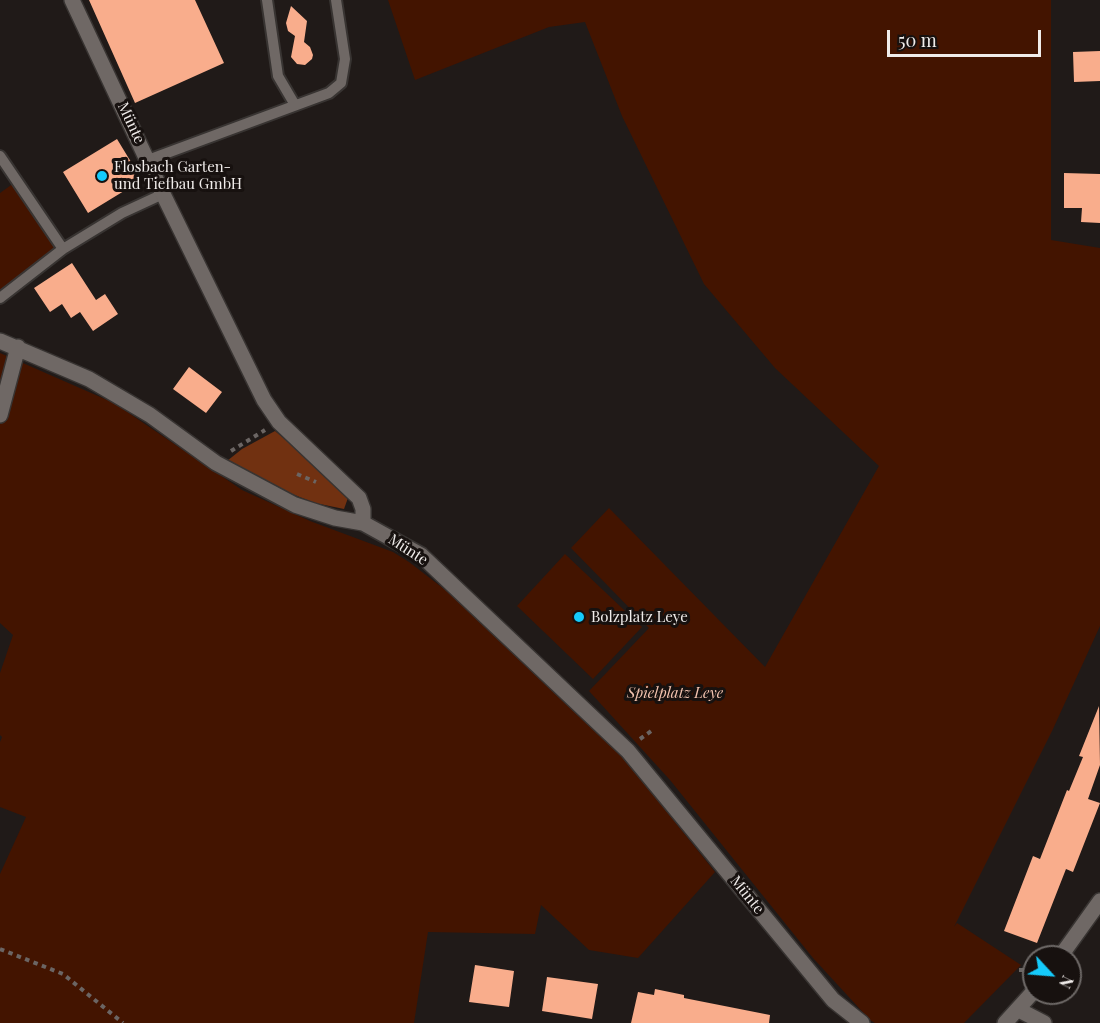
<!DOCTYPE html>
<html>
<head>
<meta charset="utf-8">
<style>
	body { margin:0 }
	#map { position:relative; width:1100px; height:1023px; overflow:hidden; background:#201a18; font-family:"Playfair Display",serif }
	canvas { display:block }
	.north { position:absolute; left:1022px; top:945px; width:60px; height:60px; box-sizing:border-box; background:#17110f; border:2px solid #6e6967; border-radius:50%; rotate:116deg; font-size:16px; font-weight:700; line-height:24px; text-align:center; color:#f0ecea }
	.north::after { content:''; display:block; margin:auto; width:21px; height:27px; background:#15cafb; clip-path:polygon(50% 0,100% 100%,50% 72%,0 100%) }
	.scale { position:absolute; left:887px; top:30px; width:154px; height:27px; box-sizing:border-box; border:3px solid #f0ecea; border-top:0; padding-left:8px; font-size:18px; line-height:21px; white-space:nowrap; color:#f0ecea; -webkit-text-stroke:4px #17110f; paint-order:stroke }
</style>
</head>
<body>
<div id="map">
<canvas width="1100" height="1023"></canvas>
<div class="north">N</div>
<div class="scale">50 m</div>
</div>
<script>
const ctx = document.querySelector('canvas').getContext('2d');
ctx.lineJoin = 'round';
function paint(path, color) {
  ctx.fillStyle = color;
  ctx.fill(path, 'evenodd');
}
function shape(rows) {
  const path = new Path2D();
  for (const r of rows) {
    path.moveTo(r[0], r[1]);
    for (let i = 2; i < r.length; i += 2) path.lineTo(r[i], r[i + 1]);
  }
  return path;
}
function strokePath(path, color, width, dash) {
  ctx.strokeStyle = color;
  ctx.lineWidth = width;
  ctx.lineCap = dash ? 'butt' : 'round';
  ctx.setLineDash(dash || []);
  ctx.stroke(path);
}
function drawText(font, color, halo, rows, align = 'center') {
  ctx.font = font + ' "Playfair Display",serif';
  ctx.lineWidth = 6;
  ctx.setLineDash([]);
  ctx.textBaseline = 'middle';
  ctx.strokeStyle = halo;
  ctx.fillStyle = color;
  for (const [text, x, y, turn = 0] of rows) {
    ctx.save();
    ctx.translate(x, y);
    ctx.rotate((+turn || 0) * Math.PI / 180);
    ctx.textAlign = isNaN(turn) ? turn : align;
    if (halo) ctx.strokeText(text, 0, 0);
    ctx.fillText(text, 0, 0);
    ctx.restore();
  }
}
const green = shape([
	[388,0,1051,0,1051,240,1100,248,1100,626,1053,729,954,927,957,923,1021,965,964,1023,875,1023,870,1020,813,958,670,780,589,691,649,628,571,548,609,508,765,667,879,466,775,368,704,284,622,116,585,22,549,27,415,80],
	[14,183,59,248,0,291,0,193],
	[0,353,114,403,242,490,310,521,393,552,409,562,461,602,587,721,628,763,715,872,638,958,589,950,541,905,535,934,428,932,414,1023,0,1023,0,874,26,817,0,807,0,742,2,737,0,735,0,673,13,635,0,623],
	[565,554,642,627,593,679,517,606]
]);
const forest = shape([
	[275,431,343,487,349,495,344,509,315,503,264,483,227,461,242,449]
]);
const building = shape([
	[89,0,195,0,224,63,135,103],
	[291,6,307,21,304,42,310,47,313,55,312,59,305,65,297,64,291,57,295,36,288,31,286,23],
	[1100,51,1100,81,1074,82,1073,52],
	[117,139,142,180,88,213,63,172],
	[1064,173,1100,174,1100,223,1081,222,1082,208,1064,208],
	[72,263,96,300,105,294,118,314,93,331,80,312,71,318,62,304,50,312,34,288],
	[189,367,222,392,206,413,173,389],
	[1099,706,1100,765,1088,799,1100,803,1073,872,1066,869,1037,943,1004,931,1033,856,1040,859,1067,790,1069,791,1083,757,1079,756],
	[475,965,514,971,509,1007,469,1002],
	[547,977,598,984,592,1019,542,1011],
	[655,989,684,995,684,998,770,1015,769,1023,631,1023,638,992,654,995]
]);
const path = shape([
	[231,451,265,430],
	[297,474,316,482],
	[640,739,654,729],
	[0,949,63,974,123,1023],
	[1019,970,1024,970,1033,974]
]);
const lane = shape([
	[267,0,278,76,295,105],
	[0,156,63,249,122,213,163,194],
	[148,160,329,93,341,83,345,59,336,0],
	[0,298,63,249]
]);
const street = shape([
	[72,0,163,194,264,400,279,422,359,498,363,509,363,523],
	[0,341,89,379,150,415,216,463,295,505,335,518,363,523,421,555,628,751,833,1000,862,1023],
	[0,415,18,347],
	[1060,957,1100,901],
	[1019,1010,1044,1023],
	[1005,1023,1034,991]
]);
const markers = [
	[102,176,6,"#15cafb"],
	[579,617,6,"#15cafb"]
];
const streetNames = [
	["Münte",131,123,65],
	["Münte",408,550,33],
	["Münte",747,895,51]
];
const poiNames = [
	["Flosbach Garten-",114,167],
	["und Tiefbau GmbH",114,184],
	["Bolzplatz Leye",591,617]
];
const parkNames = [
	["Spielplatz Leye",675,693]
];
paint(green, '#431400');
paint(forest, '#713111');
paint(building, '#f9ad8c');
strokePath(lane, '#383432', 14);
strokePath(street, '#383432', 18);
strokePath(path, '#6b6563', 4, [4.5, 4.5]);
strokePath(lane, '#6f6865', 10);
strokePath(street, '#6f6865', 15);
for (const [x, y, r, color] of markers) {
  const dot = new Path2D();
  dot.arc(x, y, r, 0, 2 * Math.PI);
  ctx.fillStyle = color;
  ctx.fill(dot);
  strokePath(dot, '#17110f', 2);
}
drawText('15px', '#f0ecea', '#17110f', streetNames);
drawText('15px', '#f0ecea', '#17110f', poiNames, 'left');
drawText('italic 15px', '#f3c3af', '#17110f', parkNames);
</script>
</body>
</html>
